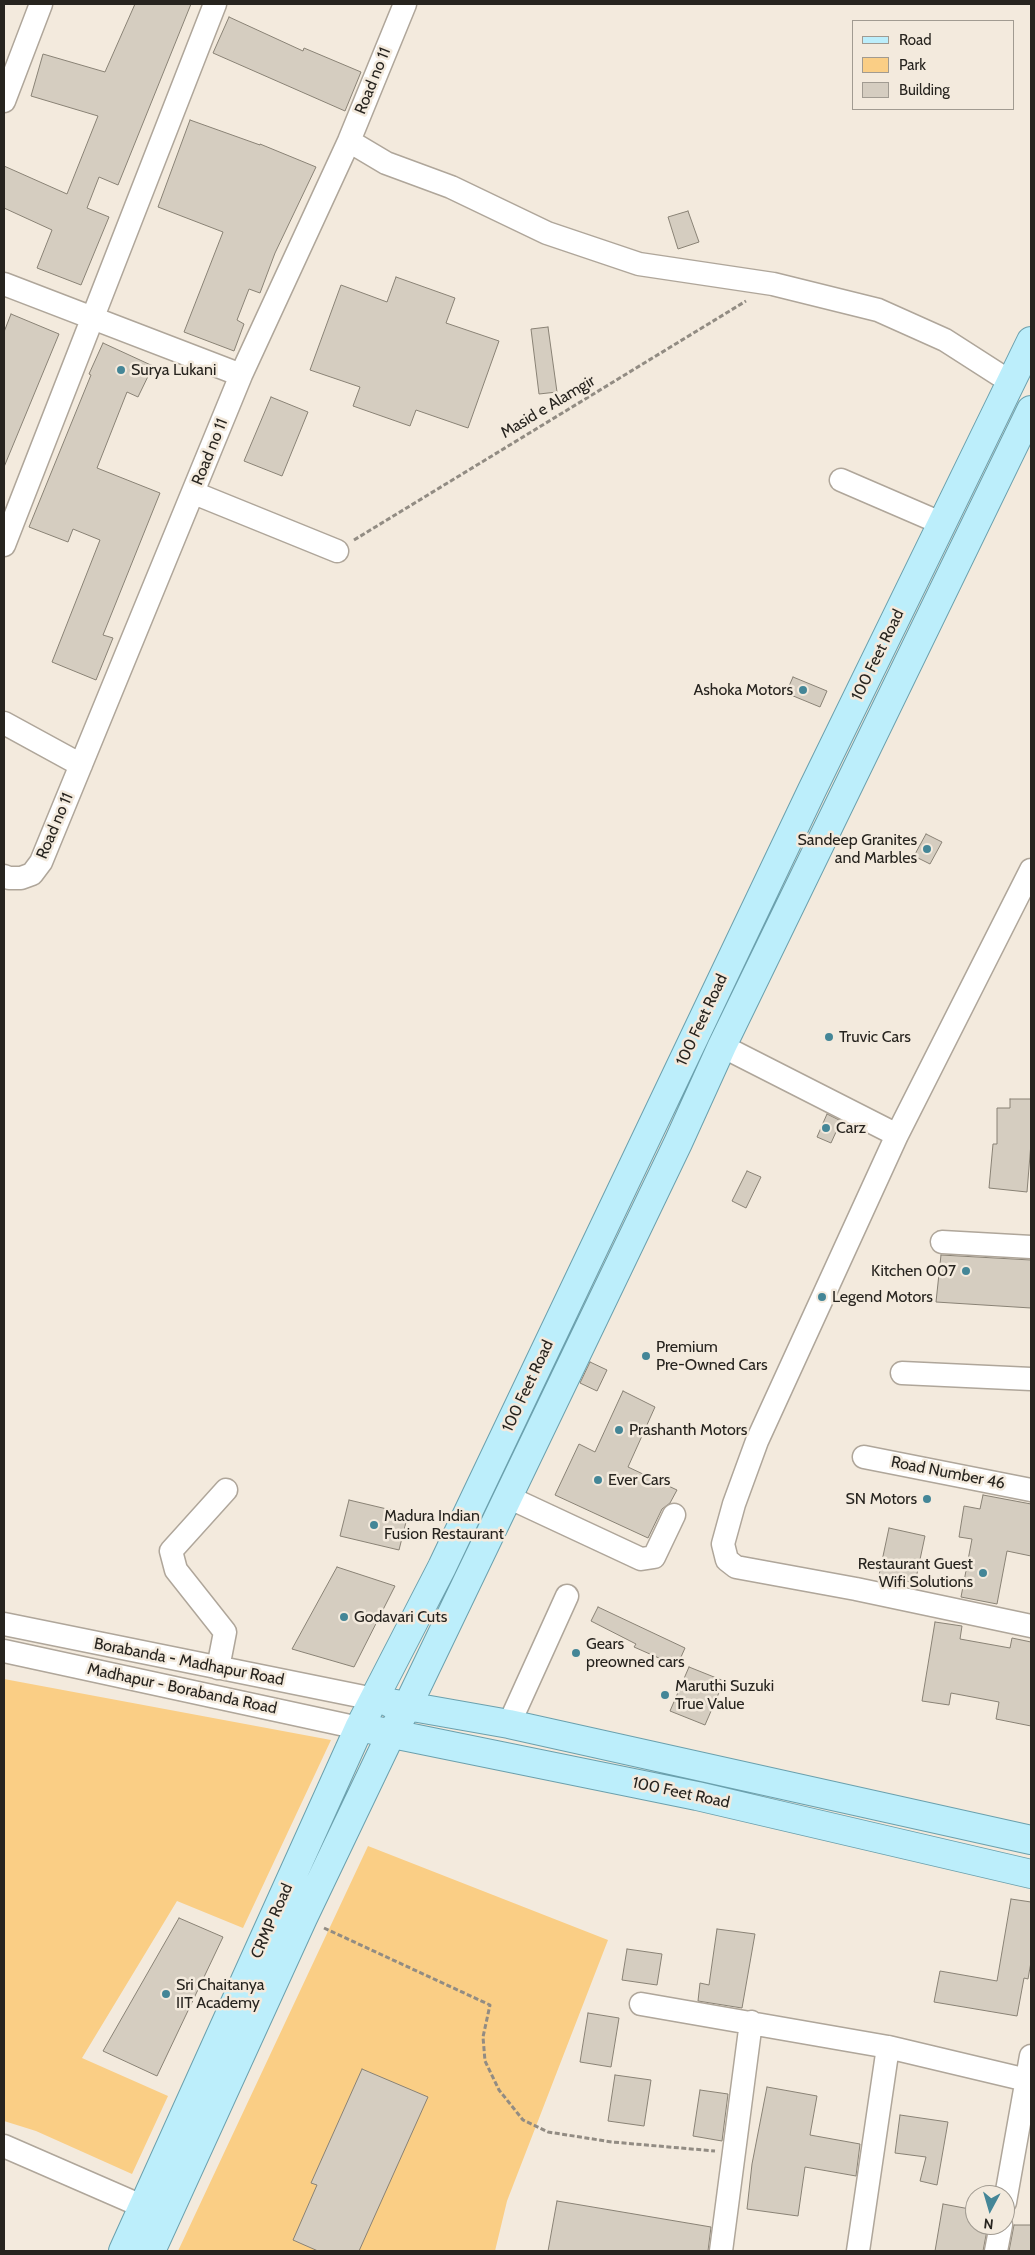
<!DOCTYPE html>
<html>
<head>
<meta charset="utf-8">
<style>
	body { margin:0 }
	#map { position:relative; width:1035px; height:2255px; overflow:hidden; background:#f3eadd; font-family:Cabin,sans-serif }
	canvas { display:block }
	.frame { position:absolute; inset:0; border:5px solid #27241f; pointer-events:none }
	.legend { position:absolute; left:852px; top:20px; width:162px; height:90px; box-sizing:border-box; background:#f3eadd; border:1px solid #a19b91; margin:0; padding:6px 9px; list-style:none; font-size:15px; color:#27241f }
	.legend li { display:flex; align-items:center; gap:10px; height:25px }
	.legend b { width:25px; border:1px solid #a19b91 }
	.north { position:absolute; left:965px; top:2185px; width:50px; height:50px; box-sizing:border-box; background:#f3eadd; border:1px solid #a19b91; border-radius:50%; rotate:186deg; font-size:14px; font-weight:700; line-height:20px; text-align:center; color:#27241f }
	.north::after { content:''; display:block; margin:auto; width:18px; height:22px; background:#448697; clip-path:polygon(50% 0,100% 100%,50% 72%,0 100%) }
</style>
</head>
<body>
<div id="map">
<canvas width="1035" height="2255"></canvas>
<div class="frame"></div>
<ul class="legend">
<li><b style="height:6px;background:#bceefb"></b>Road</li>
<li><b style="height:14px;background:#face85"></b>Park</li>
<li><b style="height:14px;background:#d5cdc0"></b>Building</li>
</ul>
<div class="north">N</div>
</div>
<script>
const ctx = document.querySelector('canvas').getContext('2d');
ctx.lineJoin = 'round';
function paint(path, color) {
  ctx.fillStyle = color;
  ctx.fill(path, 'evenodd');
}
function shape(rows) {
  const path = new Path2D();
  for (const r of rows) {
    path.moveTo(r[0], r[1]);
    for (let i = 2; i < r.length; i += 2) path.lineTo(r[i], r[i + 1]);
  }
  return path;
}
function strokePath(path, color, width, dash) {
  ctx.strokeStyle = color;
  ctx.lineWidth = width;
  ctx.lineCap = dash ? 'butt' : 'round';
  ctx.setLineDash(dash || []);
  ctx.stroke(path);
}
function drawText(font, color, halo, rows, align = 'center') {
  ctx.font = font + ' Cabin,sans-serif';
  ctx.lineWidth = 5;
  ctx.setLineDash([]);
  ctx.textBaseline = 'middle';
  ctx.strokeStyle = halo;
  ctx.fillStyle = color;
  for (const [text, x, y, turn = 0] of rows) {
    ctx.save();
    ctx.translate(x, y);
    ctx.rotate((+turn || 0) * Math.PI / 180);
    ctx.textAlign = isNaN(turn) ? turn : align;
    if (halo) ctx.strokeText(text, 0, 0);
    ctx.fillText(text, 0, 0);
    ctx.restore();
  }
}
const green = shape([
	[4,1679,331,1740,243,1928,177,1901,82,2058,168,2096,132,2174,36,2131,4,2121],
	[368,1846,608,1940,507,2201,495,2251,178,2251]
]);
const building = shape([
	[135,4,191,4,118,185,99,177,87,208,109,217,81,285,37,268,52,230,4,208,4,166,67,194,98,116,31,96,43,54,105,72,135,4],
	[229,17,303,51,304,48,361,72,345,111,213,53,229,17],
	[190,120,260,145,260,144,316,167,275,253,260,293,249,289,237,320,244,324,234,351,184,332,223,232,158,207,190,120],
	[688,211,699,242,678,249,668,217,688,211],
	[396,277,455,298,446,323,499,341,468,428,416,410,410,426,353,406,360,387,310,370,341,285,387,302,396,277],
	[11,314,59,334,4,467,4,332,11,314],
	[548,327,557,392,539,394,531,329,548,327],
	[103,343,153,366,138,397,127,392,97,468,160,493,103,635,113,638,96,680,52,662,100,540,73,529,68,542,29,527,91,375,89,374,103,343],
	[271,397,308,412,282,476,244,461,271,397],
	[793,677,827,691,820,707,786,693,793,677],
	[926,834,942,842,930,864,914,856,926,834],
	[1010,1099,1031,1099,1031,1143,1027,1192,989,1188,993,1144,997,1144,997,1108,1010,1108,1010,1099],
	[827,1114,841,1121,831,1143,817,1137,827,1114],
	[747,1171,761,1177,746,1208,732,1201,747,1171],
	[941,1255,1031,1260,1031,1308,936,1302,941,1255],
	[590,1362,607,1370,597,1391,580,1383,590,1362],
	[623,1391,655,1407,628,1467,677,1490,670,1503,662,1509,648,1538,555,1495,579,1444,595,1452,623,1391],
	[983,1495,1031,1504,1031,1556,1007,1551,997,1604,961,1597,972,1539,959,1537,964,1506,980,1509,983,1495],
	[349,1500,408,1514,399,1550,340,1536,349,1500],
	[889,1528,925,1536,915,1583,879,1575,889,1528],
	[337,1567,395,1586,354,1667,292,1649,337,1567],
	[598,1607,685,1648,677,1666,634,1647,636,1644,591,1621,598,1607],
	[935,1622,962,1626,960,1639,1010,1648,1012,1638,1031,1642,1031,1726,996,1719,999,1702,951,1693,949,1705,922,1701,935,1622],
	[689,1667,724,1681,705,1725,670,1711,689,1667],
	[1011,1899,1031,1902,1031,1962,1028,1979,1024,1978,1017,2016,934,2002,940,1971,997,1981,1011,1899],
	[179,1918,223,1937,157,2076,103,2051,179,1918],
	[717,1929,755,1934,742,2008,698,2001,700,1983,709,1985,717,1929],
	[627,1949,662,1954,657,1985,622,1980,627,1949],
	[588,2013,619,2018,611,2067,580,2062,588,2013],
	[362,2069,428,2097,359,2251,318,2251,293,2240,317,2185,311,2183,362,2069],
	[615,2075,651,2080,644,2126,608,2121,615,2075],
	[767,2087,817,2096,810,2135,860,2144,856,2176,805,2167,798,2216,747,2209,752,2164,767,2087],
	[700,2090,728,2094,722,2141,693,2136,700,2090],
	[900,2115,948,2122,937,2185,920,2181,926,2157,895,2153,900,2115],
	[557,2201,711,2227,708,2251,548,2251,557,2201],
	[943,2204,975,2210,975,2225,988,2225,983,2251,935,2251,943,2204],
	[1014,2225,1031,2225,1031,2251,1009,2251,1014,2225]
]);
const path = shape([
	[354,540,746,301],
	[324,1928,490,2005,483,2037,485,2061,499,2090,523,2120,548,2132,612,2142,715,2151]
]);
const minor = shape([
	[4,101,41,4],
	[349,141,386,163,451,187,547,233,639,264,773,284,878,310,945,340,1012,383],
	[4,284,241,375],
	[841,480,943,524],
	[194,493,337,551],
	[4,545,215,4],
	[4,723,81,765],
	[4,876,9,878,21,878,32,874,41,862,241,375,349,141,405,4],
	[722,1046,897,1135,757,1441,734,1504,723,1544,727,1560,736,1567,856,1589,1031,1626],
	[897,1135,1031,870],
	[942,1242,1031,1247],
	[902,1373,1031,1379],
	[864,1457,1031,1490],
	[508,1497,641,1559,654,1557,674,1515],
	[4,1624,374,1699],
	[4,1651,359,1728],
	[218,1668,225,1632,176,1570,171,1551,226,1490],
	[509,1724,567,1596],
	[641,2004,888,2047,1031,2081],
	[4,2146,144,2207],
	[1005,2202,1031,2056],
	[721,2251,751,2022],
	[858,2251,888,2047],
	[996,2251,1001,2225]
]);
const major = shape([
	[390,1703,509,1724,1031,1840],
	[373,1730,697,1796,1031,1874],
	[123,2251,359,1728,442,1567,812,790,1031,341],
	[151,2251,303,1918,391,1734,407,1707,678,1143,722,1046,1031,410]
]);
const markers = [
	[121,370,5,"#448697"],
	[803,690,5,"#448697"],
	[927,849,5,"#448697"],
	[829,1037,5,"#448697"],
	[826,1128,5,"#448697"],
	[966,1271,5,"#448697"],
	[822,1297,5,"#448697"],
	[646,1356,5,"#448697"],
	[619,1430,5,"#448697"],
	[598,1480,5,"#448697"],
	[927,1499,5,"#448697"],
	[374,1525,5,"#448697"],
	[983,1573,5,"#448697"],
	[344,1617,5,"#448697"],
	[576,1653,5,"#448697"],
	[665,1695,5,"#448697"],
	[166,1994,5,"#448697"]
];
const streetNames = [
	["Road no 11",373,81,-68],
	["Masid e Alamgir",548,407,-31],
	["Road no 11",210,452,-68],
	["100 Feet Road",878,655,-64],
	["Road no 11",55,826,-67],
	["100 Feet Road",702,1020,-65],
	["100 Feet Road",528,1386,-65],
	["Road Number 46",948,1473,11],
	["Borabanda - Madhapur Road",189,1662,11],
	["Madhapur - Borabanda Road",182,1689,12],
	["100 Feet Road",681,1793,12],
	["CRMP Road",272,1921,-66]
];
const poiNames = [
	["Surya Lukani",131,370],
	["Ashoka Motors",793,690,"right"],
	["Sandeep Granites",917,840,"right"],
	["and Marbles",917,858,"right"],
	["Truvic Cars",839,1037],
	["Carz",836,1128],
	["Kitchen 007",956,1271,"right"],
	["Legend Motors",832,1297],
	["Premium",656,1347],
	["Pre-Owned Cars",656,1365],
	["Prashanth Motors",629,1430],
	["Ever Cars",608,1480],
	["SN Motors",917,1499,"right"],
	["Madura Indian",384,1516],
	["Fusion Restaurant",384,1534],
	["Restaurant Guest",973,1564,"right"],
	["Wifi Solutions",973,1582,"right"],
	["Godavari Cuts",354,1617],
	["Gears",586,1644],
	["preowned cars",586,1662],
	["Maruthi Suzuki",675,1686],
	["True Value",675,1704],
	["Sri Chaitanya",176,1985],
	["IIT Academy",176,2003]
];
paint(green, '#face85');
paint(building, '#d5cdc0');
strokePath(building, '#898275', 1);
strokePath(minor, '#afa69a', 25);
strokePath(major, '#6ba0ad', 30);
strokePath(path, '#928c83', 3, [5, 2.5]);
strokePath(minor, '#fff', 22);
strokePath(major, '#bceefb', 28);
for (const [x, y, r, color] of markers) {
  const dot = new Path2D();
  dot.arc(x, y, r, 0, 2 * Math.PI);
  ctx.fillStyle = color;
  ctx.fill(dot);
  strokePath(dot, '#f3eadd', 2);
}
drawText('16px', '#27241f', '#f3eadd', streetNames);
drawText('16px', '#27241f', '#f3eadd', poiNames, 'left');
</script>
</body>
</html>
